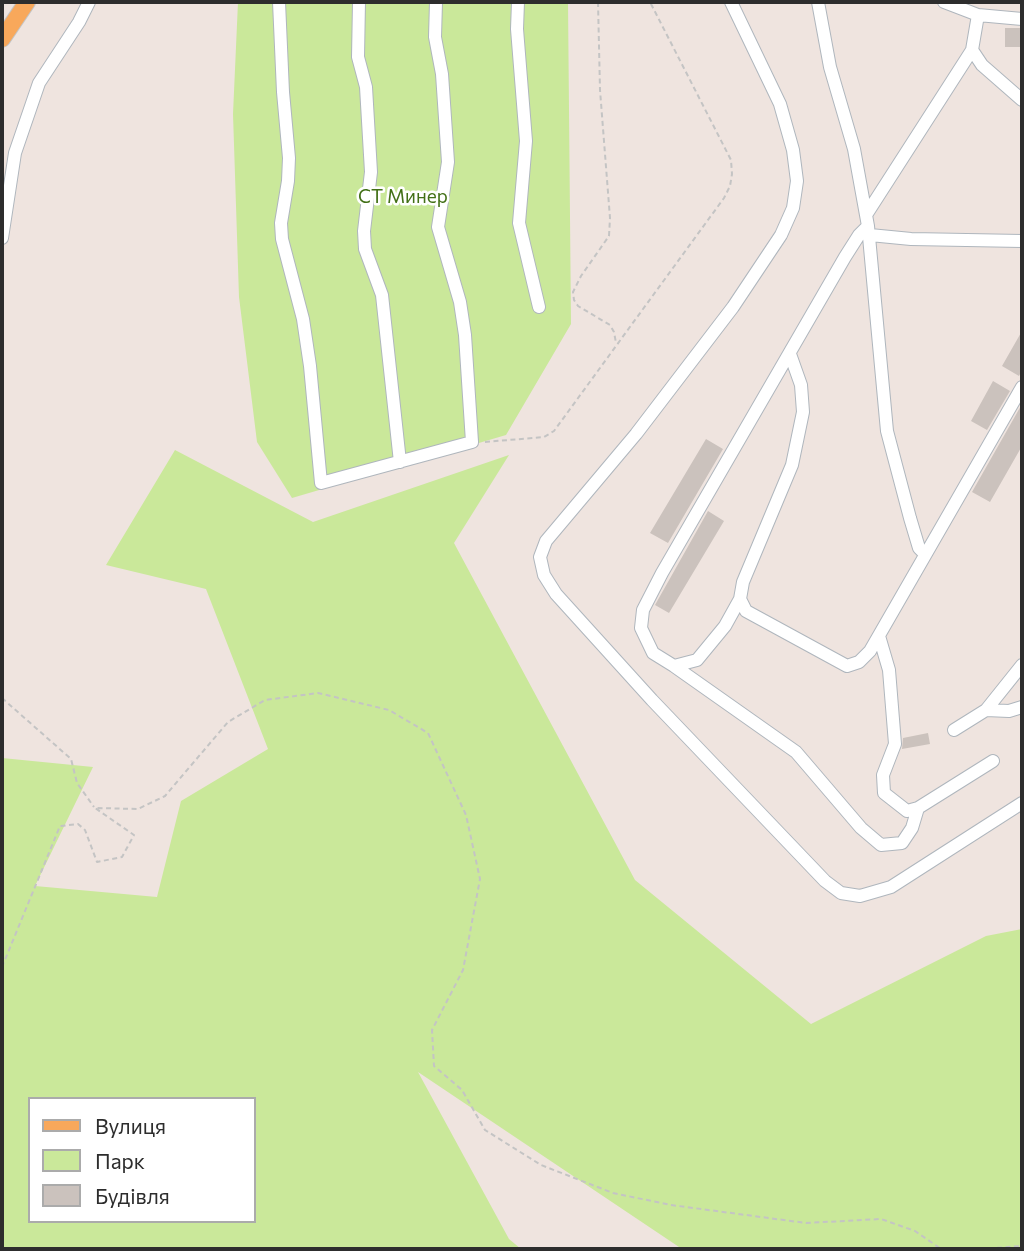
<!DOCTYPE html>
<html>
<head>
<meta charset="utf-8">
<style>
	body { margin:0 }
	#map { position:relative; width:1024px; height:1251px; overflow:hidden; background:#efe4df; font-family:Commissioner,sans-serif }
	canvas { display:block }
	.frame { position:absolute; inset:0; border:4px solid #2d2d2d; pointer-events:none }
	.legend { position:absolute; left:28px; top:1097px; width:228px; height:126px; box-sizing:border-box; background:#fff; border:2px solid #ababab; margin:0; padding:9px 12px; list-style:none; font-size:21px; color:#2d2d2d }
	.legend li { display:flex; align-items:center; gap:14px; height:35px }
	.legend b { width:35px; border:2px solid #ababab }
</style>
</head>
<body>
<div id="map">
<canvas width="1024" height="1251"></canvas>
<div class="frame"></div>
<ul class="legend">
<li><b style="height:9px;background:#f8a85b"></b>Вулиця</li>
<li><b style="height:19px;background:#cae89a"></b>Парк</li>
<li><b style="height:19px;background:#cbc2bd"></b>Будівля</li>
</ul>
</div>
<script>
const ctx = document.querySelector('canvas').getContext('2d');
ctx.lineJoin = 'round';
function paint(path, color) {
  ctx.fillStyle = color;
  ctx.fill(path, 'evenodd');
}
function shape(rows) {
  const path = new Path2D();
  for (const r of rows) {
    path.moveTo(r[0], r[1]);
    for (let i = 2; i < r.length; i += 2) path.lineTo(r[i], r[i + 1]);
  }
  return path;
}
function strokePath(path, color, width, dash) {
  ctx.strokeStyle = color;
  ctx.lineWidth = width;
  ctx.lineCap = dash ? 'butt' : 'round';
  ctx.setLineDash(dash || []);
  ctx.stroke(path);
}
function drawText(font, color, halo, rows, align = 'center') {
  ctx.font = font + ' Commissioner,sans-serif';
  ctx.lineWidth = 5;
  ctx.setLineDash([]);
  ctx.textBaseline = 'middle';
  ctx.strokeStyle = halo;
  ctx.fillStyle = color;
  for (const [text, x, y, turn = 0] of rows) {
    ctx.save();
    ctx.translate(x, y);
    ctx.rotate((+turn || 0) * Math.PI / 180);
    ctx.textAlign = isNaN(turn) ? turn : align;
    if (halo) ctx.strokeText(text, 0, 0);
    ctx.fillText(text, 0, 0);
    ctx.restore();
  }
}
const green = shape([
	[238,2,568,2,571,324,506,435,292,498,257,442,239,297,233,114],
	[175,450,313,522,509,455,454,543,635,880,811,1024,986,936,1022,929,1022,1249,682,1249,418,1072,509,1239,521,1249,2,1249,2,758,93,767,35,886,157,897,181,801,268,749,206,589,106,565],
	[30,1099,254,1099,254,1221,30,1221]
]);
const building = shape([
	[1005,28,1022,28,1022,47,1005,47],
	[1022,331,1022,370,1019,376,1002,366],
	[993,381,1010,391,987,430,971,421],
	[1022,404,1022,446,990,502,972,492],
	[706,439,723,449,668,543,650,533],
	[708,511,724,521,669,613,655,605],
	[928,733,930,744,902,749,903,738]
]);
const path = shape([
	[598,2,600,90,610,218,609,236,581,276,573,292,574,300,578,306,610,325,614,332,616,343],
	[485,442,544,437,554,431,724,198,730,186,732,174,731,160,650,2],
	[2,698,71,759,77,783,94,807],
	[2,967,60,826,78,824,85,830,97,862,122,857,134,835,95,808,138,809,165,796,228,722,265,700,318,693,389,710,428,733,466,815,480,879,463,970,432,1030,434,1066,462,1090,485,1130,541,1165,613,1193,671,1205,806,1223,881,1219,915,1231,941,1249],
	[980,1249,1022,1246]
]);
const minor = shape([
	[279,2,283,92,289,158,288,181,281,223,282,239,303,319,310,366,321,483,472,442,465,335,460,302,438,227,448,162,442,74,435,37,436,2],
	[359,2,358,57,366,87,371,172,364,231,365,249,382,295,400,462],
	[518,2,517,29,526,141,519,223,539,307],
	[731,2,780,104,793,150,797,181,793,208,781,235,733,307,636,434,546,541,540,557,544,575,556,594,652,700,825,881,841,893,860,896,891,887,1022,803],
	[818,2,830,67,854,149,868,226,887,431,910,518,919,548,925,554],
	[944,2,978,15,1022,19],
	[978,15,972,50,982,65,1022,100],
	[866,215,972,50],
	[870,235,911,239,1022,241],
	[2,238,15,153,39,83,79,22,89,2],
	[790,354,801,385,803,412,792,465,743,582,740,599,746,611,847,666,859,662,870,651,1022,387],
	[740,599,725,626,697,660,674,666,653,653,641,628,643,610,662,573,845,257,859,235,868,226],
	[879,636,889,670,895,744,883,775,884,793,907,811,918,808,993,761],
	[674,666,796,752,861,828,881,845,902,843,912,828,918,808],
	[986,710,1022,665],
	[954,730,986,710,1009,711,1022,707]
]);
const major = shape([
	[2,39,27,2]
]);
const parkNames = [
	["СТ Минер",403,197]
];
paint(green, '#cae89a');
paint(building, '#cbc2bd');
strokePath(minor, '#afb6bd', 14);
strokePath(major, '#c4c4c4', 18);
strokePath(path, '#c4c4c4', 2, [5, 3.5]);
strokePath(minor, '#fff', 12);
strokePath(major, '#f8a85b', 16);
drawText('19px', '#427017', '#fff', parkNames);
</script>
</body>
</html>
